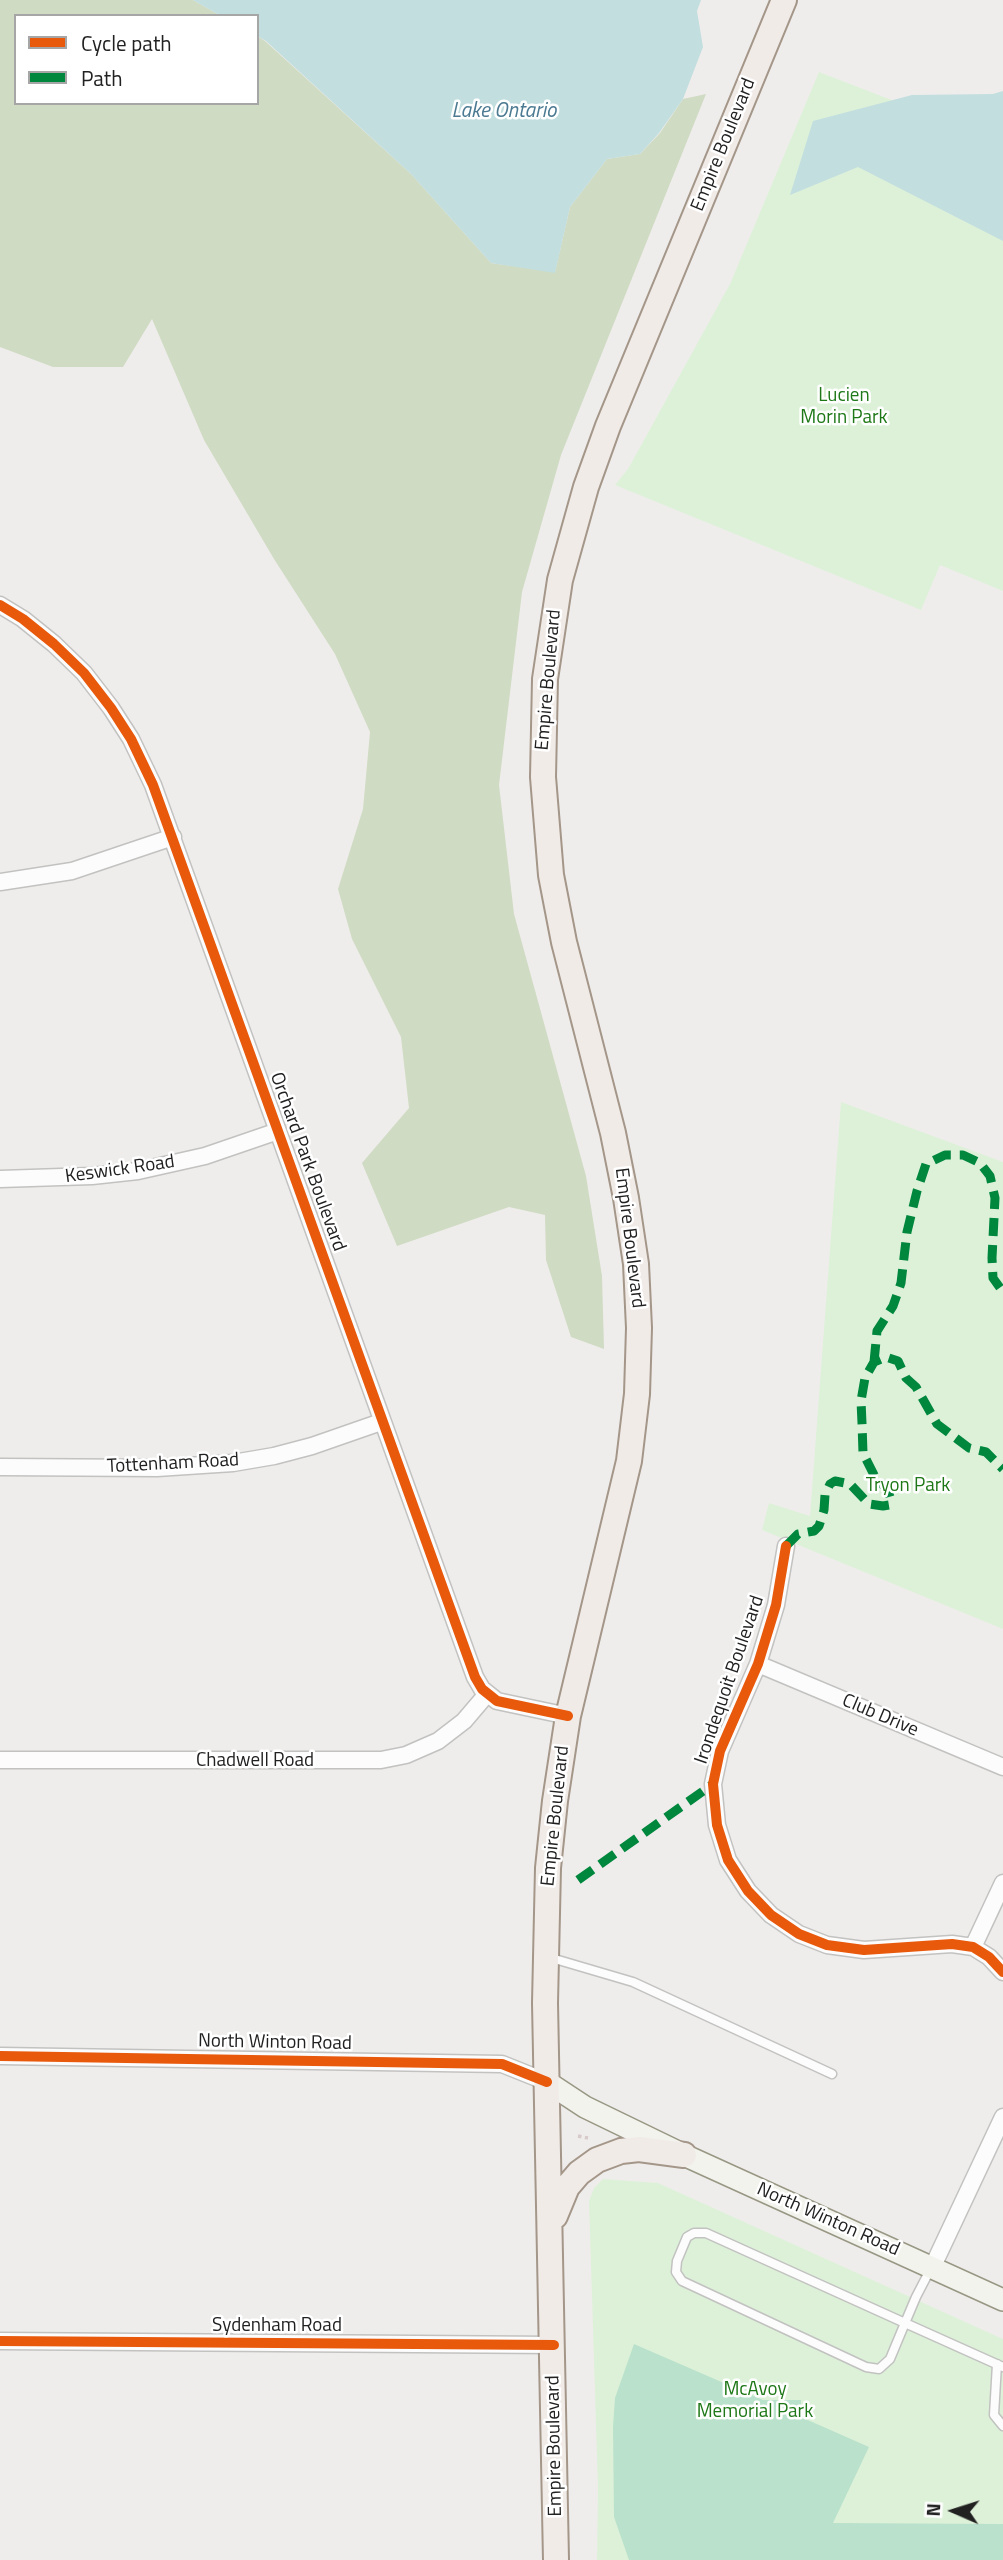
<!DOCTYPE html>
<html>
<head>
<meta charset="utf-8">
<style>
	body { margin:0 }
	#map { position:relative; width:1003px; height:2560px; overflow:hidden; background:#efedeb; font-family:"Titillium Web",sans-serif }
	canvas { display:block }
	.legend { position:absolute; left:14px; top:14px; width:245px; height:91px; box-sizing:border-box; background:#fff; border:2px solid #a6a6a6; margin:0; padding:9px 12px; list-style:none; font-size:21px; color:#212121 }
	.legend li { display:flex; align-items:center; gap:14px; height:35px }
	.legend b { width:35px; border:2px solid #a6a6a6 }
	.north { position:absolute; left:919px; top:2476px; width:70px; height:70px; -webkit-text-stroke:5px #fff; paint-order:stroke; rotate:273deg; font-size:19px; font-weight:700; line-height:28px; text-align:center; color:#212121 }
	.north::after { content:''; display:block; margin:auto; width:24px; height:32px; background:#212121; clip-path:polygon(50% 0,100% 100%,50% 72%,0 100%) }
</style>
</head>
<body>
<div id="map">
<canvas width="1003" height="2560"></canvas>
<ul class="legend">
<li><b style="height:9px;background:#e8590c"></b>Cycle path</li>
<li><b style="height:9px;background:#00873e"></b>Path</li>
</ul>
<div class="north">N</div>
</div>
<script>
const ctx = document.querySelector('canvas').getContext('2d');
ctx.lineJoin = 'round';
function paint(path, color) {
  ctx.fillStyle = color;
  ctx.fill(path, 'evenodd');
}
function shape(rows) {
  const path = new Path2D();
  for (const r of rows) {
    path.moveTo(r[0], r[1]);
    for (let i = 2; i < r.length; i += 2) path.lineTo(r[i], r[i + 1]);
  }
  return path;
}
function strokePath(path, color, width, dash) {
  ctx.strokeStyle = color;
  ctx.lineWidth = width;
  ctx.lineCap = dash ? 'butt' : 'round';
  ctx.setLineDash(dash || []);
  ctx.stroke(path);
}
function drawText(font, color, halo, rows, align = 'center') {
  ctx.font = font + ' "Titillium Web",sans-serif';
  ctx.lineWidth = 5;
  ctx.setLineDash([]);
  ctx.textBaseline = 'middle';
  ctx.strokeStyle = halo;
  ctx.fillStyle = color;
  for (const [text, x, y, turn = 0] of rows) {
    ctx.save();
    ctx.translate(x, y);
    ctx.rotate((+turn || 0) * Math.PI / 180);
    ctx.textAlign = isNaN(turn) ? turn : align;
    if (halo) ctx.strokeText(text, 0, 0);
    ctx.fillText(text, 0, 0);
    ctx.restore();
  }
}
const forest = shape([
	[0,0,193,0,221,16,16,16,16,103,257,103,257,36,265,41,411,174,491,263,555,272,570,207,607,159,640,154,660,133,683,99,706,94,561,455,522,592,499,785,514,914,586,1176,602,1276,604,1349,571,1337,546,1260,545,1215,509,1207,397,1246,362,1163,409,1108,401,1037,352,939,338,889,363,809,370,732,335,654,274,559,204,440,152,319,123,367,53,367,0,347]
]);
const park = shape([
	[819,72,1003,143,1003,591,940,565,921,610,615,485,628,469,730,284],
	[841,1102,1003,1162,1003,1629,762,1530,769,1503,810,1516],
	[603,2179,658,2183,1003,2339,1003,2560,597,2560,598,2489,589,2201,594,2188]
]);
const pitch = shape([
	[634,2344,763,2400,801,2400,801,2417,869,2447,833,2523,1003,2524,1003,2560,629,2560,614,2517,613,2427,615,2398]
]);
const water = shape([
	[193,0,701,0,697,11,703,47,683,99,659,133,640,154,607,159,570,207,555,273,491,263,411,174,266,41,257,36,257,16,221,16],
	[1003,91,1003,241,858,167,790,195,813,121,912,95,993,94]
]);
const path = shape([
	[578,2136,588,2138]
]);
const service = shape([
	[548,1957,633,1982,832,2074],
	[930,2270,916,2297,905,2323,890,2359,879,2369,866,2367,682,2281,676,2272,677,2261,687,2237,694,2233,706,2233,905,2323,1003,2367],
	[997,2364,994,2415,1003,2426]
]);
const minor = shape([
	[0,605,23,619,54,644,84,673,111,708,131,739,153,785,475,1677,482,1689,497,1701,568,1716],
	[0,882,72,871,173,837],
	[0,1179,92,1176,138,1171,205,1156,278,1131],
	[0,1467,157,1468,233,1463,274,1456,312,1446,381,1422],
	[786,1546,776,1605,758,1664,720,1751,713,1784,717,1825,728,1860,748,1891,771,1915,799,1934,827,1945,864,1950,952,1944,973,1947,989,1957,1003,1972],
	[758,1664,1003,1767],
	[0,1760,381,1760,406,1755,438,1741,464,1721,487,1694],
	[973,1947,1003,1883],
	[0,2056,502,2064,547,2082],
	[932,2268,1003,2117],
	[0,2341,554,2345]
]);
const secondary = shape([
	[547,2082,585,2107,684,2155,1003,2300]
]);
const primary = shape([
	[555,2216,567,2187,579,2173,597,2160,621,2151,639,2149,684,2155],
	[556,2560,545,2003,548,1868,555,1801,568,1716,629,1461,637,1394,639,1328,636,1264,626,1198,613,1133,564,942,551,875,543,777,545,679,560,580,586,487,608,426,784,0]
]);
const quiet = shape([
	[874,1362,877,1331,893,1306,901,1283,907,1232,917,1191,926,1164,945,1155,963,1155,980,1163,990,1176,995,1198,992,1258,993,1278,1003,1292],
	[786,1546,798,1534,814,1531,819,1526,824,1510,825,1495,830,1484,835,1481,850,1484,869,1504,883,1506,889,1505,891,1501,888,1490,875,1477,863,1453,862,1423,861,1401,865,1378,874,1362,886,1357,898,1361,906,1378,916,1387,937,1424,969,1448,986,1452,1003,1469],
	[578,1880,713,1784]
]);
const cycleway = shape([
	[0,605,23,619,54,644,84,673,111,708,131,739,153,785,475,1677,482,1689,497,1701,568,1716],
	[786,1546,776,1605,758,1664,720,1751,713,1784,717,1825,728,1860,748,1891,771,1915,799,1934,827,1945,864,1950,952,1944,973,1947,989,1957,1003,1972],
	[0,2056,502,2064,547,2082],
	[0,2341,554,2345]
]);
const streetNames = [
	["Empire Boulevard",724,145,-68],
	["Empire Boulevard",549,680,-85],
	["Orchard Park Boulevard",307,1162,70],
	["Keswick Road",120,1170,-8],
	["Empire Boulevard",629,1238,83],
	["Tottenham Road",173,1464,-3],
	["Irondequoit Boulevard",730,1680,-71],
	["Club Drive",880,1716,23],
	["Chadwell Road",255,1761],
	["Empire Boulevard",556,1816,-84],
	["North Winton Road",275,2043,1],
	["North Winton Road",828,2220,24],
	["Sydenham Road",277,2326],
	["Empire Boulevard",555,2446,-91]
];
const parkNames = [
	["Lucien",844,396],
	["Morin Park",844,418],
	["Tryon Park",908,1486],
	["McAvoy",755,2390],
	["Memorial Park",755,2412]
];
const waterNames = [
	["Lake Ontario",504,112]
];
paint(forest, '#cfdbc3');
paint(park, '#ddf1d9');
paint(pitch, '#bae1cb');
paint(water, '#c2dedf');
strokePath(service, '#c2c2c1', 11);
strokePath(minor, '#c2c2c1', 19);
strokePath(secondary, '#989784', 24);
strokePath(primary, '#a49789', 28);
strokePath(path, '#d6caca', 3.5, [3.5, 3.5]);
strokePath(service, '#fdfcfc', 8);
strokePath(minor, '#fdfcfc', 16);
strokePath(secondary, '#f3f3ed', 21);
strokePath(primary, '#f1ebe8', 24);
strokePath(quiet, '#00873e', 9, [18, 9]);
strokePath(cycleway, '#e8590c', 10);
drawText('19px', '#212121', '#fff', streetNames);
drawText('19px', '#1e7817', '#fff', parkNames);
drawText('italic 21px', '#4b7a92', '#fff', waterNames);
</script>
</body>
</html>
